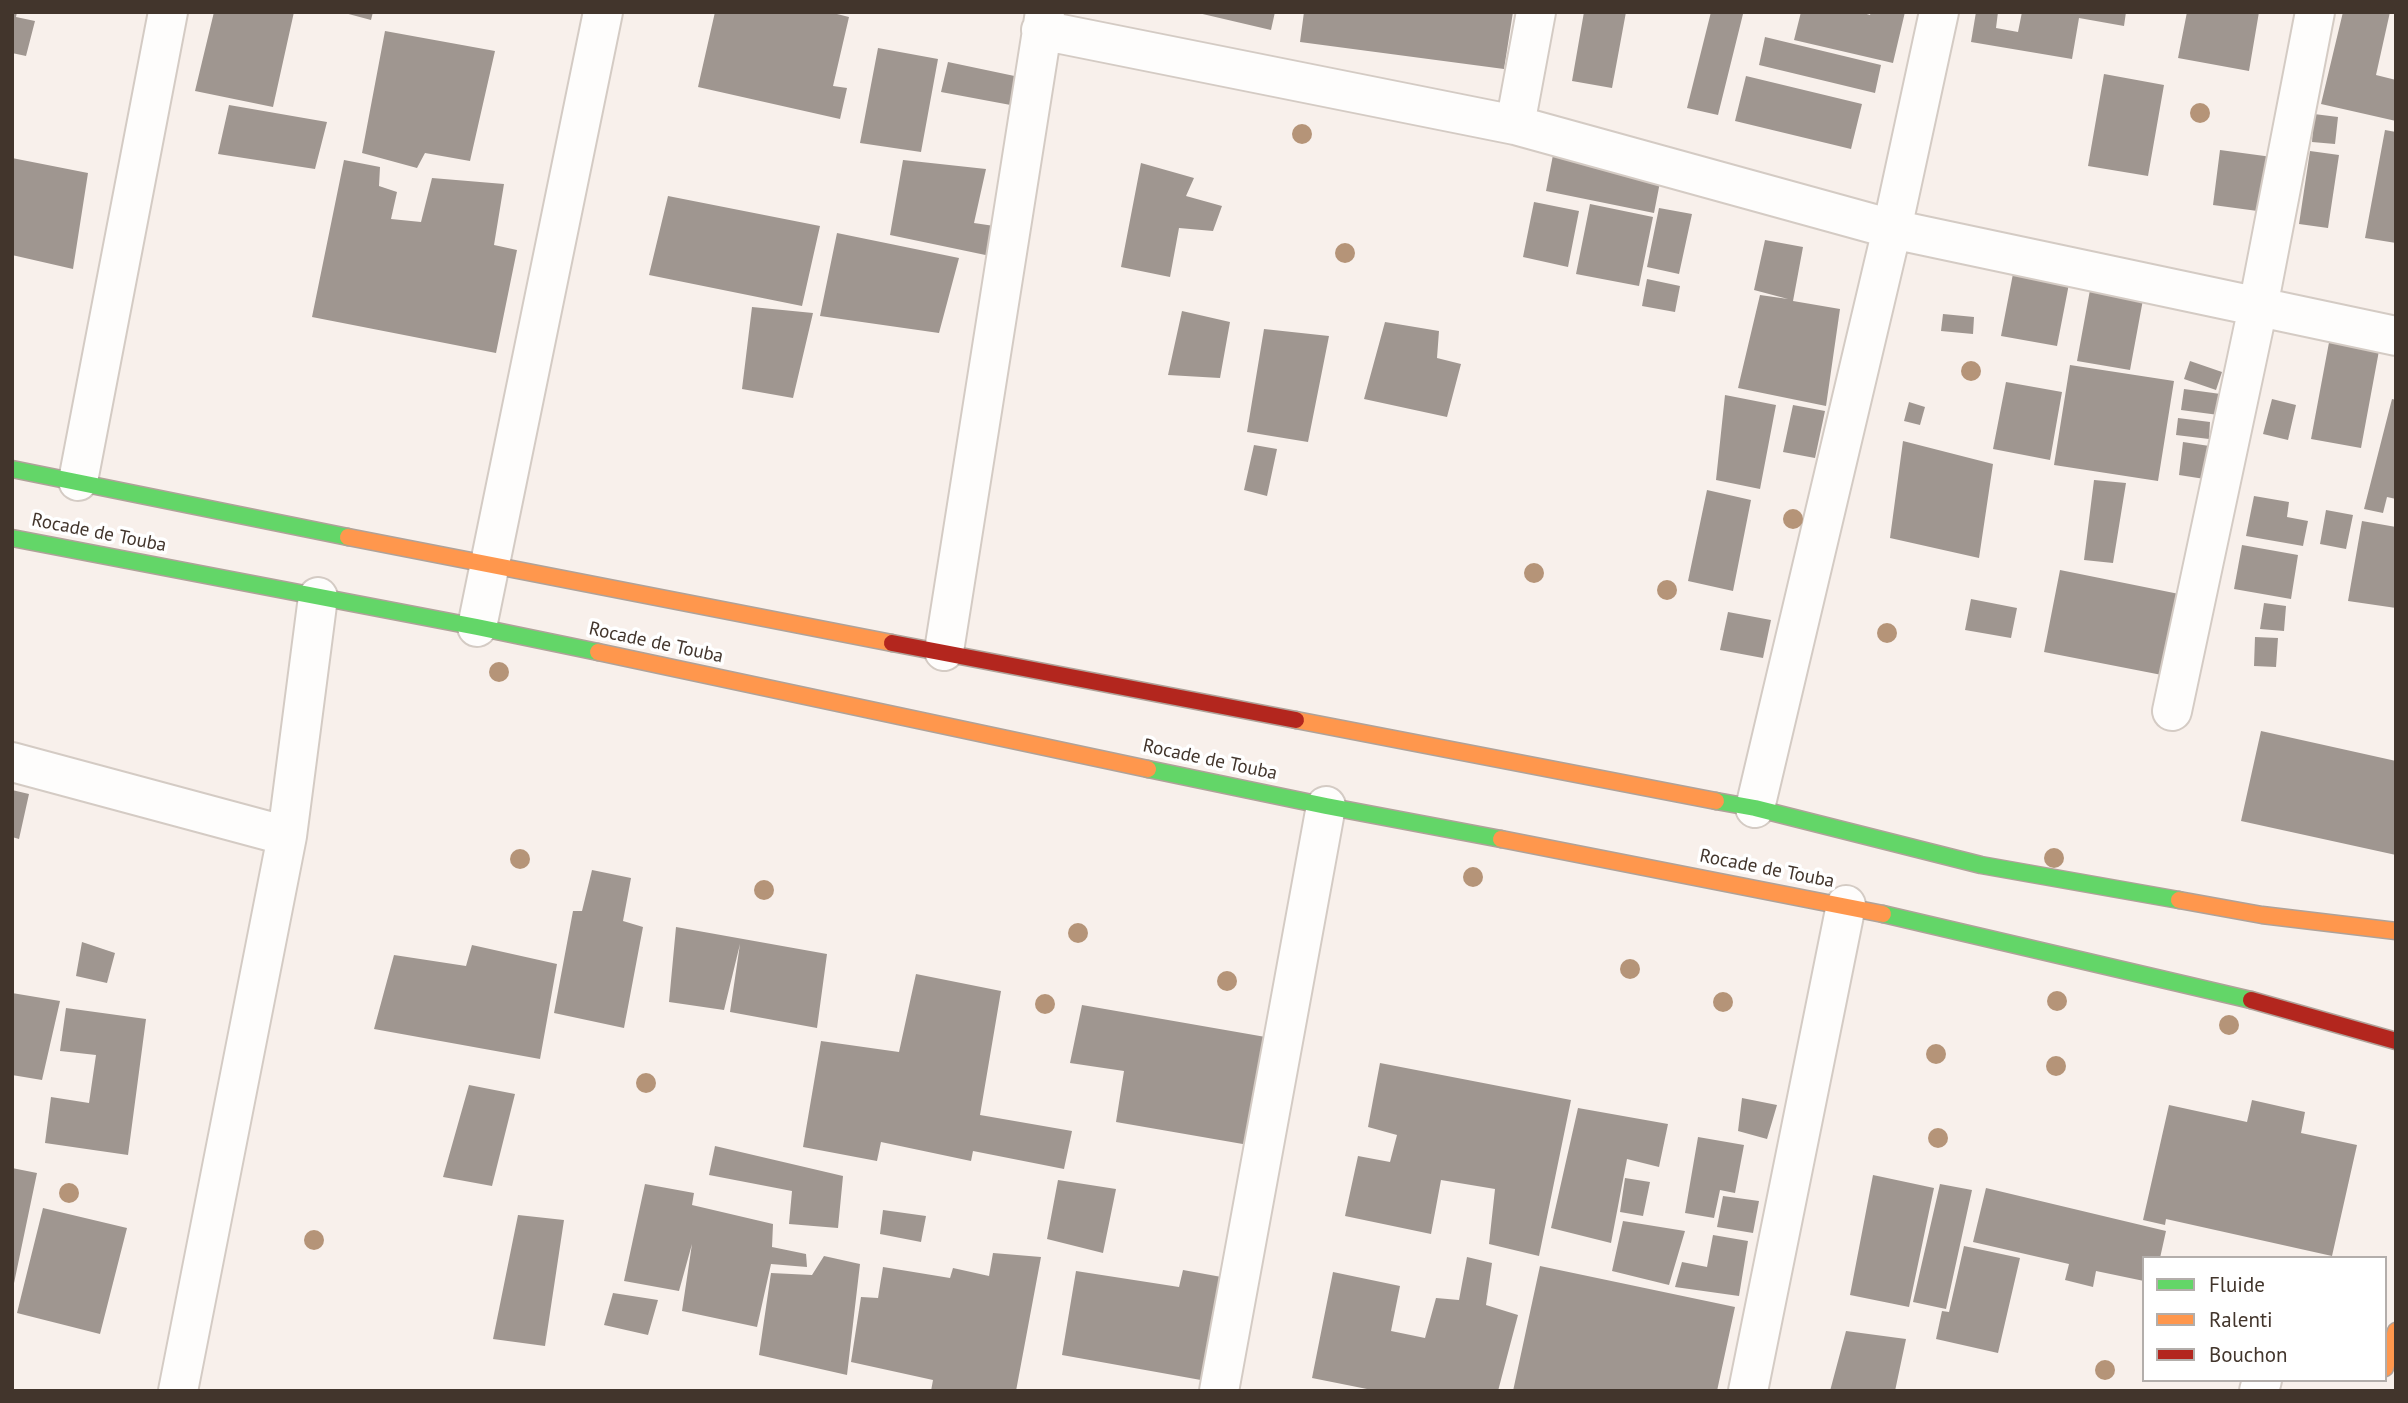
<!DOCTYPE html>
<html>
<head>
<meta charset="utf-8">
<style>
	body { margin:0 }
	#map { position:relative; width:2408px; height:1403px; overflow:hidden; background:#f8f0eb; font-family:"PT Sans",sans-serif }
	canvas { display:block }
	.frame { position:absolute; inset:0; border:14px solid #42352c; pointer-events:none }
	.legend { position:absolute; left:2142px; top:1256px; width:245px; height:126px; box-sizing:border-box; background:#fff; border:2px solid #b3aeab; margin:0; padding:9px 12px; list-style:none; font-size:21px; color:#42352c }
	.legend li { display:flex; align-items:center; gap:14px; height:35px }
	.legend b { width:35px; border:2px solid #b3aeab }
</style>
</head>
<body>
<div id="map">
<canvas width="2408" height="1403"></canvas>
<div class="frame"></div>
<ul class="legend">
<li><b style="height:9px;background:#63d668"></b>Fluide</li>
<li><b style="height:9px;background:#ff974d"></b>Ralenti</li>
<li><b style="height:9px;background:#b3261e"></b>Bouchon</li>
</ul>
</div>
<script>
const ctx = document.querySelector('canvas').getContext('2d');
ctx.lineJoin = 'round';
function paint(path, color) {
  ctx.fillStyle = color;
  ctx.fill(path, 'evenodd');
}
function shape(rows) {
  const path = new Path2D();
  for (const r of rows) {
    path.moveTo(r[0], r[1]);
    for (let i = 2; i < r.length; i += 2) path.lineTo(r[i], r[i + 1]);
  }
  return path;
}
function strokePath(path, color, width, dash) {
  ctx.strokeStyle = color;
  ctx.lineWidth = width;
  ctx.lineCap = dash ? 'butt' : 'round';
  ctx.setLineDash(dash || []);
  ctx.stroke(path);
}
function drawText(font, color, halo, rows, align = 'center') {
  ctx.font = font + ' "PT Sans",sans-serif';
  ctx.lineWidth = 7;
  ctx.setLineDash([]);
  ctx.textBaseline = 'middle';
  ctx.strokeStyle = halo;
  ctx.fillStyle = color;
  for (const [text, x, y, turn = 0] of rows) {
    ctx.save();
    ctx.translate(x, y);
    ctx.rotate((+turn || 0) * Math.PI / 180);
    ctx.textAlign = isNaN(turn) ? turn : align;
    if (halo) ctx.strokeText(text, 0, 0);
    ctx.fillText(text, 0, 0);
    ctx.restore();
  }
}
const building = shape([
	[12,12,17,12,16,17,35,21,26,56,12,53],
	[214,12,294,12,273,107,195,91],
	[341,12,373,12,371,20],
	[715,12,829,12,849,17,833,86,847,88,840,119,698,87],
	[1194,12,1275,12,1271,30],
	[1304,12,1513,12,1504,69,1300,42],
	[1584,12,1626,12,1612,88,1572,81],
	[1711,12,1743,14,1718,115,1687,108],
	[1801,12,1860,12,1870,15,1871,12,1905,12,1893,63,1794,40],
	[1976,12,1998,12,1996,28,2018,32,2022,12,2126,12,2124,26,2079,18,2072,59,1971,42],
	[2187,12,2259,12,2249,71,2178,58],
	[2343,12,2390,12,2376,75,2396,80,2396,121,2321,104],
	[385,31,495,51,470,161,425,153,417,168,362,153],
	[1765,37,1881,65,1875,93,1759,65],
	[878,48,938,59,921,152,860,143],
	[948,62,1024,78,1016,106,941,92],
	[2104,74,2164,85,2148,176,2088,166],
	[1746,76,1862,104,1851,149,1735,121],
	[229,105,327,122,315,169,218,154],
	[2314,114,2338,117,2335,144,2312,142],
	[2385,130,2396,132,2396,243,2365,238],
	[2220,150,2272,157,2265,212,2213,205],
	[2310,151,2339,155,2328,228,2299,224],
	[1553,155,1661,177,1654,213,1546,191],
	[12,158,88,173,73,269,12,255],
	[344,160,380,167,379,186,397,192,391,219,421,222,432,178,504,184,494,245,517,250,496,353,312,317],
	[903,160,986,169,974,223,1001,227,995,257,890,235],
	[1141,163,1194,178,1186,196,1222,206,1213,231,1179,228,1170,277,1121,267],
	[668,196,820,226,802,306,649,275],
	[1534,202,1579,211,1568,267,1523,257],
	[1590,204,1653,217,1639,286,1576,274],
	[1659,208,1692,214,1679,274,1647,267],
	[837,233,959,258,939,333,820,316],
	[1765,240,1803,247,1793,301,1840,309,1826,406,1738,388,1760,295,1788,299,1754,290],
	[2017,253,2073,263,2057,346,2001,336],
	[2094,268,2147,278,2130,370,2077,361],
	[1647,279,1680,286,1675,312,1642,306],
	[752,307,813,313,793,398,742,389],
	[1182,311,1230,322,1220,378,1168,375],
	[1943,314,1974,317,1973,334,1941,331],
	[2333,321,2383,329,2361,448,2311,439],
	[1385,322,1439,331,1437,358,1461,364,1447,417,1364,399],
	[1264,329,1329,336,1308,442,1247,432],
	[2190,361,2222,372,2216,390,2184,379],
	[2070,365,2174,381,2158,481,2054,465],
	[2006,382,2062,392,2050,460,1993,449],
	[2184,389,2228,395,2226,416,2181,410],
	[1725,395,1776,405,1760,489,1716,480],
	[2272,399,2296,405,2288,440,2263,434],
	[2392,399,2396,400,2396,499,2387,497,2383,513,2364,509],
	[1909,402,1925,407,1920,425,1904,421],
	[1793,405,1825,411,1815,458,1783,452],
	[2178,418,2210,422,2209,439,2176,435],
	[1903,441,1993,464,1979,558,1890,538],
	[2183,442,2216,447,2211,480,2179,475],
	[1254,445,1277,449,1267,496,1244,490],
	[2094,480,2126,483,2113,563,2084,560],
	[1707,490,1751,500,1733,591,1688,581],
	[2254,496,2289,502,2287,517,2308,521,2303,546,2246,536],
	[2326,510,2353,515,2346,549,2320,544],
	[2362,521,2396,527,2396,608,2348,601],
	[2242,545,2298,555,2291,599,2234,589],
	[2060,570,2184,595,2167,676,2044,652],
	[1971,599,2017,608,2011,638,1965,630],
	[2264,603,2286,606,2284,631,2260,629],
	[1728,612,1771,620,1763,658,1720,650],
	[2255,637,2278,638,2276,667,2254,666],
	[2261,731,2396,761,2396,855,2241,821],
	[12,790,29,794,19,839,12,837],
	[592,870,631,878,623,921,643,927,624,1028,554,1013,573,911,582,911],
	[676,927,827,954,817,1028,730,1012,740,944,724,1010,669,1002],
	[82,942,115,953,107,983,76,976],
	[472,945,557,964,540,1059,374,1029,394,955,466,966],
	[916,974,1001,991,980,1115,1072,1131,1064,1169,973,1151,971,1161,881,1142,877,1161,803,1147,821,1041,899,1052],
	[12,993,60,1001,42,1080,12,1075],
	[1082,1005,1277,1039,1260,1147,1116,1122,1124,1071,1070,1063],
	[66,1008,146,1019,128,1155,45,1143,51,1097,89,1103,96,1055,60,1051],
	[1380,1063,1571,1100,1539,1256,1489,1244,1495,1189,1441,1180,1431,1234,1345,1216,1358,1156,1390,1162,1397,1135,1368,1127],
	[469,1085,515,1094,492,1186,443,1177],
	[1742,1098,1777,1105,1767,1139,1738,1131],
	[2252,1100,2305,1112,2301,1133,2357,1145,2332,1256,2166,1219,2165,1225,2143,1220,2169,1105,2247,1122],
	[1578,1108,1668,1124,1659,1167,1627,1159,1611,1243,1551,1228],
	[1698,1137,1744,1145,1735,1193,1720,1190,1714,1218,1685,1213],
	[715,1146,843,1176,838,1228,789,1224,792,1191,709,1175],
	[12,1168,37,1173,13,1288,12,1288],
	[1873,1175,1934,1188,1909,1307,1850,1295],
	[1625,1178,1650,1182,1643,1216,1620,1212],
	[1058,1180,1116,1189,1103,1253,1047,1239],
	[645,1184,694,1193,692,1205,773,1224,772,1247,806,1254,807,1267,771,1264,757,1327,682,1311,692,1244,679,1291,624,1281],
	[1940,1184,1972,1190,1946,1309,1913,1302],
	[1986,1188,2166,1231,2160,1258,2144,1258,2144,1281,2096,1271,2093,1287,2065,1280,2069,1264,1973,1242],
	[1723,1196,1759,1201,1753,1233,1717,1227],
	[43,1208,127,1228,100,1334,17,1313],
	[883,1210,926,1216,921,1242,880,1234],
	[518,1215,564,1220,545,1346,493,1339],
	[1623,1221,1685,1231,1669,1285,1612,1271],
	[1713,1235,1748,1241,1739,1296,1675,1287,1682,1262,1707,1267],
	[1964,1246,2020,1258,1998,1353,1936,1339,1942,1311,1949,1312],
	[993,1253,1041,1257,1016,1391,931,1391,933,1380,851,1362,861,1297,878,1298,883,1267,950,1278,953,1268,989,1276],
	[824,1256,860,1264,847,1375,759,1355,771,1273,812,1275],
	[1467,1257,1492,1263,1486,1305,1518,1315,1498,1391,1377,1391,1312,1378,1333,1272,1400,1286,1391,1331,1425,1338,1436,1298,1459,1300],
	[1540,1266,1735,1307,1717,1391,1513,1391],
	[1183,1270,1227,1278,1212,1382,1062,1355,1076,1271,1179,1287],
	[613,1293,658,1300,648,1335,604,1325],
	[1846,1331,1906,1339,1895,1391,1830,1391]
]);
const street = shape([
	[1041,30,1515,125,1892,229,2396,336],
	[1515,125,1536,12],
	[78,481,168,12],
	[477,627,603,12],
	[944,651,1045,12],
	[2172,711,2258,307,2315,12],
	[12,762,287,836],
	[1755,808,1892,229,1939,12],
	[178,1391,287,836,318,597],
	[1219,1391,1326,806],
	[1748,1391,1846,905],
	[2259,1391,2262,1380]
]);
const fast = shape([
	[12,469,348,537],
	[12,538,477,627,598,652],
	[1148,769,1326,806,1501,839],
	[1716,801,1755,808,1981,865,2179,900],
	[1883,914,2251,1000]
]);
const slow = shape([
	[348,537,892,643],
	[598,652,1148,769],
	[1296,720,1716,801],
	[1501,839,1883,914],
	[2179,900,2262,915,2396,931],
	[2385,1368,2396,1331]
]);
const jam = shape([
	[892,643,1296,720],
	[2251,1000,2396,1041]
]);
const trees = [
	[2200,113],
	[1302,134],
	[1345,253],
	[1971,371],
	[1793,519],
	[1534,573],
	[1667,590],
	[1887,633],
	[499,672],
	[2054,858],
	[520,859],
	[1473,877],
	[764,890],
	[1078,933],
	[1630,969],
	[1227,981],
	[2057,1001],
	[1723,1002],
	[1045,1004],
	[2229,1025],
	[1936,1054],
	[2056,1066],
	[646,1083],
	[1938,1138],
	[69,1193],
	[314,1240],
	[2105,1370]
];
const streetNames = [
	["Rocade de Touba",99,533,11],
	["Rocade de Touba",656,643,12],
	["Rocade de Touba",1210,760,12],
	["Rocade de Touba",1767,869,11]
];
paint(building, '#9f9690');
strokePath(street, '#d4cbc4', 42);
strokePath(fast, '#afa299', 19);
strokePath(slow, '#afa299', 19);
strokePath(jam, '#afa299', 19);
strokePath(street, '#fefdfc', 38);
strokePath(fast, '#63d668', 16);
strokePath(slow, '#ff974d', 16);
strokePath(jam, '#b3261e', 16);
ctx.fillStyle = '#b59478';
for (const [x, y] of trees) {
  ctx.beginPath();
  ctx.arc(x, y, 10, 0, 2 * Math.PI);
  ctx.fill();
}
drawText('19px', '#42352c', '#fff', streetNames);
</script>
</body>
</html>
